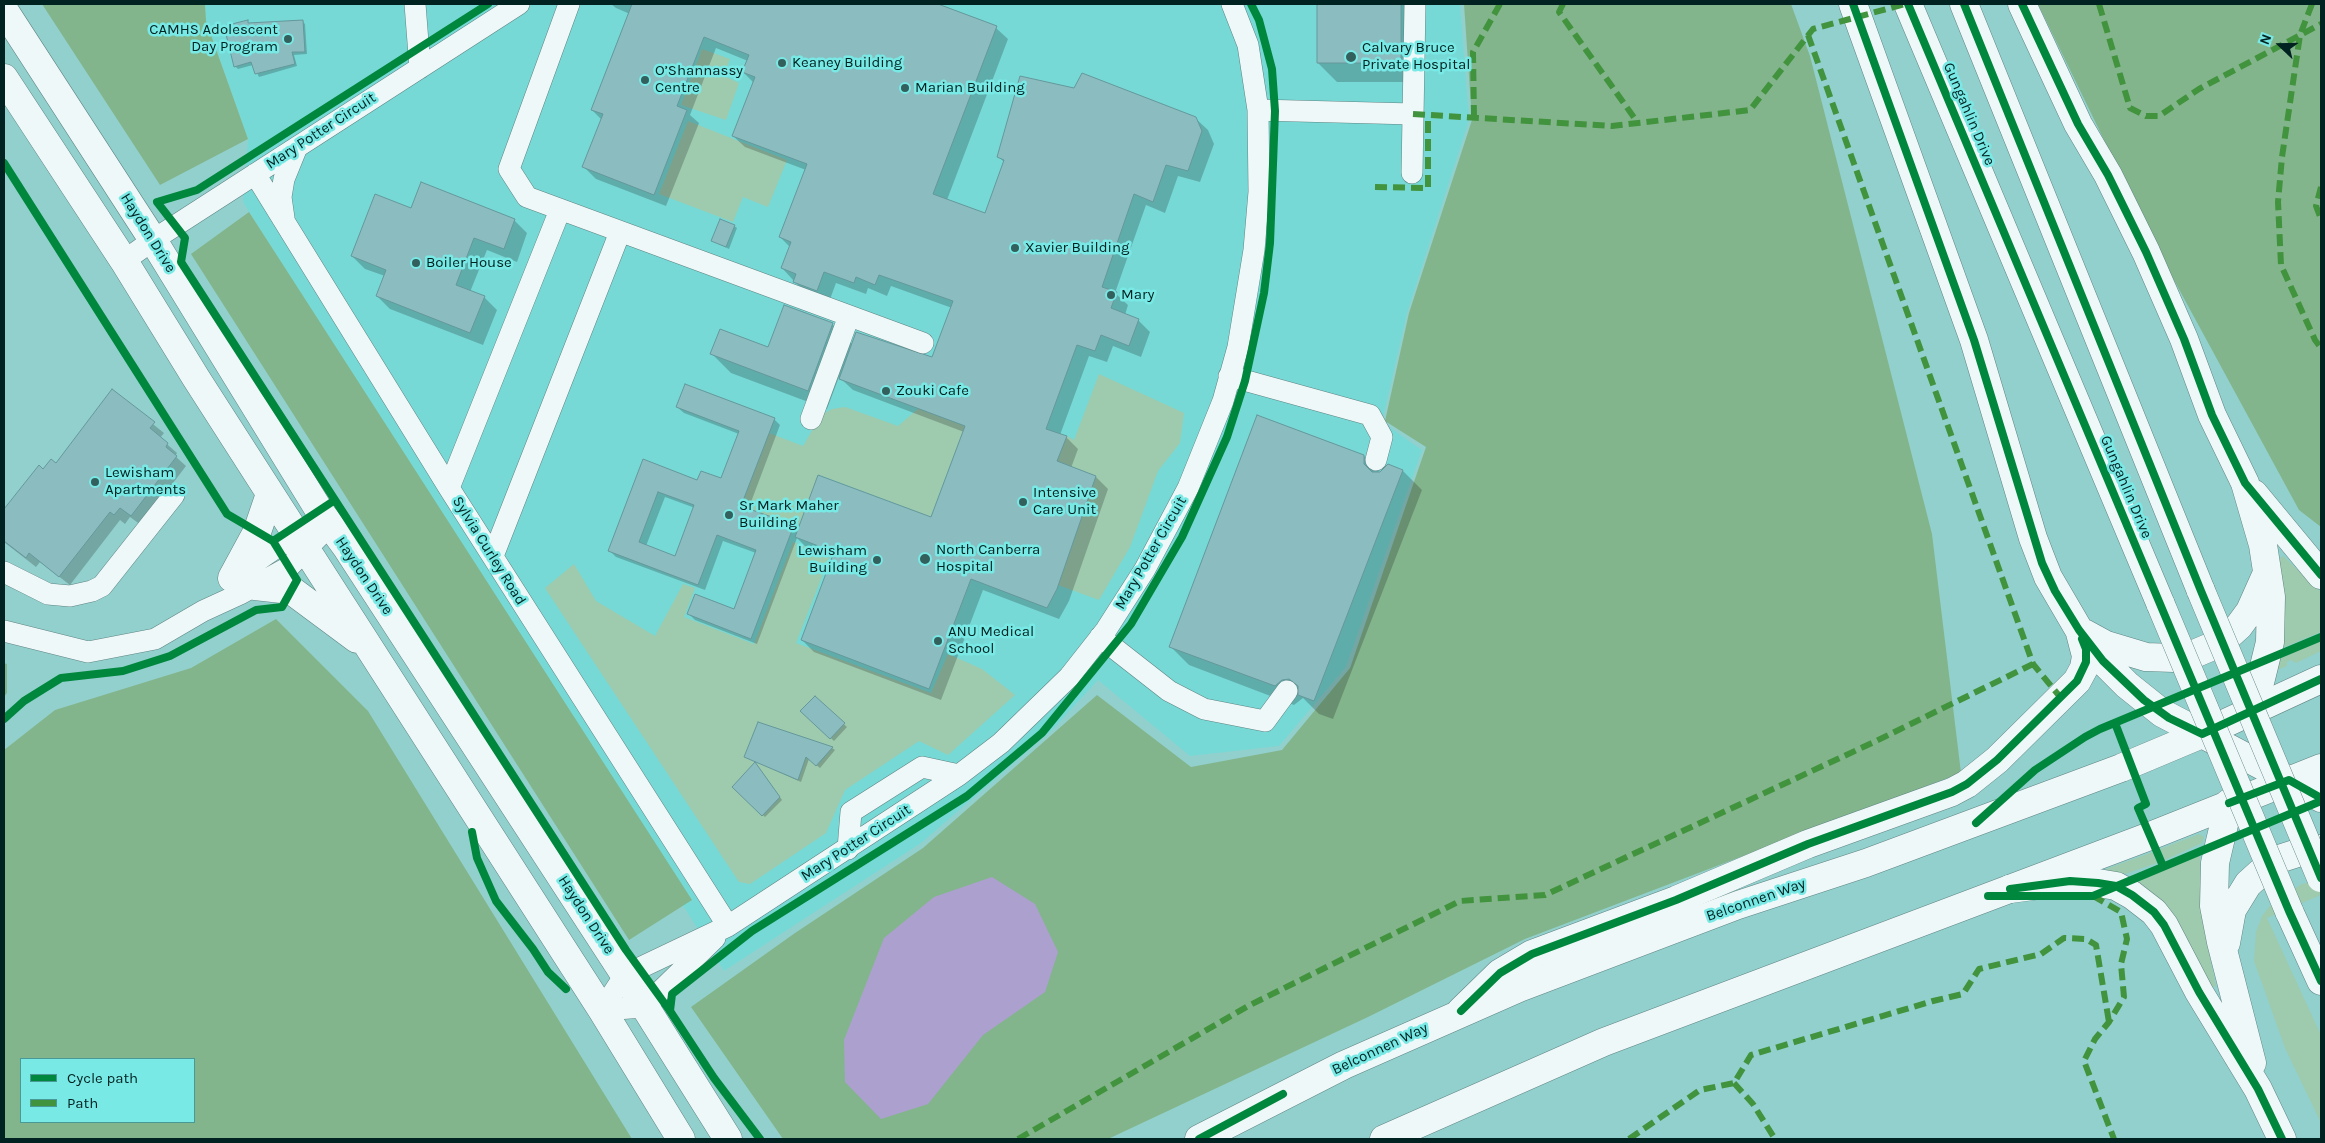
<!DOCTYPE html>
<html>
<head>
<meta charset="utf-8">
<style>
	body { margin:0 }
	#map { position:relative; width:2325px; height:1143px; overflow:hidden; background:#92d0cd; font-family:Karla,sans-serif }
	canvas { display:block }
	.frame { position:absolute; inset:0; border:5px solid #002221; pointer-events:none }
	.legend { position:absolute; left:20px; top:1058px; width:175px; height:65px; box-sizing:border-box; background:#79e9e5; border:1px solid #499997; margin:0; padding:6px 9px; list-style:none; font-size:15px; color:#002221 }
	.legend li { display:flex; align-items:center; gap:10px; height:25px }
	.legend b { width:25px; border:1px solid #499997 }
	.north { position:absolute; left:2255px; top:20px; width:50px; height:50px; -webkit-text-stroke:4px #79e9e5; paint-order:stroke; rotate:291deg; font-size:14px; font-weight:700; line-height:20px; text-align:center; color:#002221 }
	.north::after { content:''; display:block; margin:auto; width:18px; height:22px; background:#002221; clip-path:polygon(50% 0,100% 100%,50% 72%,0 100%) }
</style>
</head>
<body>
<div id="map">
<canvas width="2325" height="1143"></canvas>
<div class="frame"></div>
<ul class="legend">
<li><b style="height:6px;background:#00873e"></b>Cycle path</li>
<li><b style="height:6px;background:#42933e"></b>Path</li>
</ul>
<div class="north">N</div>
</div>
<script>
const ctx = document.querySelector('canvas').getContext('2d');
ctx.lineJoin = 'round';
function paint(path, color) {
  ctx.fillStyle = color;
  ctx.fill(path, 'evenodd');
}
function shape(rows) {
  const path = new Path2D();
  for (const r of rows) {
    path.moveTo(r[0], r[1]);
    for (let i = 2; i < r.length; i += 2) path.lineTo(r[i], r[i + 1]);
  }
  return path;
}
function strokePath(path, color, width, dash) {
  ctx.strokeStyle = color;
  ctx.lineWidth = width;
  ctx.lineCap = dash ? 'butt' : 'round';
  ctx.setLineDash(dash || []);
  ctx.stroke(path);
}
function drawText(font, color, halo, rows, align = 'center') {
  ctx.font = font + ' Karla,sans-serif';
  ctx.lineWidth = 5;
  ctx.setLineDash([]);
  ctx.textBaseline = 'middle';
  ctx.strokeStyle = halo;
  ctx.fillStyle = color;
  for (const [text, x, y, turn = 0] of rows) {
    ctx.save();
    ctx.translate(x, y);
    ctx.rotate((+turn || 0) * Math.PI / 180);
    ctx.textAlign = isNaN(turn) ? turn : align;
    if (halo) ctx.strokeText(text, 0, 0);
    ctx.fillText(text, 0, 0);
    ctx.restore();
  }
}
const built = shape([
	[205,4,1460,4,1469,120,1407,313,1382,422,1422,450,1346,667,1279,746,1190,756,1098,680,1053,729,921,843,724,971,243,202,248,139,206,21]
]);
const green = shape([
	[702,49,730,59,724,76,739,83,726,120,681,105],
	[688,121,787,160,768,207,743,197,733,222,659,194],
	[1099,374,1184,413,1180,443,1158,471,1130,547,1099,600,1058,585,1096,476,1057,461,1067,436,1074,440],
	[845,407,898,426,919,408,965,426,918,550,907,508,819,475,798,527,741,506,769,433,803,446,821,415,832,409],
	[793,542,830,556,796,643,931,693,948,654,982,669,1015,695,948,755,919,741,845,790,826,833,750,884,739,882,545,588,574,564,596,601,655,636,683,584,695,588,684,617,754,644],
	[2283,556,2321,592,2321,632,2282,648,2279,559],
	[2321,640,2321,651,2296,663,2291,660,2287,662,2287,666,2277,670,2277,658],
	[2199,834,2204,837,2202,843,2165,860,2160,849],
	[2153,852,2157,863,2122,875,2106,871,2106,869],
	[2200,855,2201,914,2216,986,2210,988,2134,881],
	[2321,879,2321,895,2267,918,2321,1035,2321,1123,2285,1048,2254,961,2256,932,2262,916,2273,902,2302,884]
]);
const forest = shape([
	[42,4,205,4,206,21,248,139,160,185],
	[1464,4,1791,4,1810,56,1932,534,1961,773,1525,939,1368,1017,1108,1139,783,1139,691,1007,795,933,923,848,1097,695,1191,767,1282,750,1350,668,1426,447,1385,421,1409,313,1472,120],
	[2038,4,2321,4,2321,527,2299,510,2156,247],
	[249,212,692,900,629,940,191,254],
	[276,619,368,711,632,1139,4,1139,4,750,55,710,191,668],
	[194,1059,194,1122,21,1122,21,1059],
	[4,663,7,664,7,693,4,697]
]);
const water = shape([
	[992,877,1035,904,1058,952,1045,992,983,1035,928,1104,881,1119,845,1082,844,1040,884,938,934,897]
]);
const shadow = shape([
	[611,4,934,4,996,28,1008,39,947,200,985,214,1005,163,999,157,1195,118,1208,130,1214,144,1200,182,1178,176,1165,213,1146,205,1115,293,1128,305,1125,315,1138,320,1150,332,1141,357,1113,346,1107,362,1089,356,1060,435,1066,437,1078,449,1071,468,1096,477,1108,489,1069,601,1059,619,983,590,941,700,814,652,802,640,833,558,808,549,797,538,757,644,695,620,689,614,735,610,756,553,723,541,705,590,616,557,610,551,644,461,698,481,721,480,739,434,684,413,677,407,774,419,780,425,748,510,793,526,798,532,931,519,964,432,853,390,839,377,827,409,731,373,712,354,768,349,832,324,853,345,932,359,952,308,891,286,887,296,868,288,866,294,836,283,829,302,806,293,794,281,782,268,790,247,780,237,806,170,745,147,733,136,754,83,743,72,748,61,716,48,690,115,699,123,666,206,596,179,584,167,602,120,592,110,630,14,616,8],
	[665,497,695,508,676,558,646,546],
	[1318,4,1419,4,1419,82,1337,82,1318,63],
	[302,21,305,24,307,54,294,55,297,66,259,77,253,65,238,69,235,66,247,22,250,25],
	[412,209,514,220,527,233,517,262,487,250,470,292,484,297,497,310,483,345,390,309,377,296,385,276,365,269,352,256],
	[734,226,737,228,729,249,713,241],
	[112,391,164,433,160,438,177,453,175,456,186,466,141,525,130,517,125,524,120,520,70,585,40,562,36,567,4,542,4,512,39,467,44,470,56,465],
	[1364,456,1380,473,1388,466,1403,471,1422,490,1333,719,1319,714,1303,698,1294,705,1189,665,1170,646],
	[815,698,847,727,834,741,802,711],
	[759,724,832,748,835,750,820,768,809,759,801,782,746,757],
	[758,767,782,800,765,817,734,787]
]);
const building = shape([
	[632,4,938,4,997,26,933,194,985,213,1004,160,997,157,1020,76,1074,88,1082,73,1196,117,1202,131,1188,171,1166,165,1153,202,1134,194,1102,287,1117,292,1111,308,1139,319,1129,346,1101,335,1095,351,1077,345,1046,429,1067,436,1057,461,1096,476,1057,589,1047,608,971,579,929,689,801,640,834,552,795,537,818,475,931,517,965,426,839,379,856,332,932,357,953,301,879,275,875,285,856,277,854,283,824,272,817,291,793,282,796,274,781,268,791,242,779,237,807,164,732,136,755,77,742,72,749,55,704,37,677,106,687,110,654,195,582,167,603,114,591,110,632,4],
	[1317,4,1401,4,1401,63,1317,63,1317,4],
	[248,20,248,23,303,20,305,52,292,52,295,64,255,74,251,62,234,67,224,26,248,20],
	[421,182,515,219,504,249,474,238,456,285,485,296,470,333,376,296,386,270,351,256,375,194,411,208,421,182],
	[720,219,735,225,726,247,711,241,720,219],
	[784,305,833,323,808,391,710,354,720,329,768,347,784,305],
	[685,384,775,418,741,506,794,525,751,639,687,614,695,594,734,609,756,550,717,535,698,585,608,551,643,459,697,480,701,471,721,478,739,431,676,407,685,384],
	[658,492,694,505,675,556,639,542,658,492],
	[112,389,155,422,150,428,168,443,166,447,177,456,131,516,120,508,114,515,110,512,59,577,29,553,26,558,4,541,4,509,39,465,43,469,51,459,56,463,112,389],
	[1257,415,1364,455,1364,464,1372,472,1380,472,1388,464,1403,470,1314,701,1298,695,1298,686,1289,679,1282,680,1275,686,1169,647,1257,415],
	[815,696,845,723,830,739,800,711,815,696],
	[758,722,833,747,816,766,806,757,798,780,744,757,758,722],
	[755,762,780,797,762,816,732,787,755,762]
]);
const minor = shape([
	[415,4,420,68],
	[569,4,509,169,527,197,923,343],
	[1258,110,1413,114],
	[1412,173,1415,4],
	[255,174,449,488,728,926],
	[284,218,281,197,284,179,297,147],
	[124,261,153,240,519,4],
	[1229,376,1370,415,1382,437,1376,460],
	[811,419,849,316],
	[449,488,560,210],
	[493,556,620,232],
	[4,572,48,594,70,596,92,591,102,586,174,495],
	[235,576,277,547,312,531],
	[4,631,88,652,155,639,203,611,240,594,289,567,330,525],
	[1100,637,1169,691,1204,709,1265,721,1287,691],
	[848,849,851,812,922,767,959,775],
	[602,1010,625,975,728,926,959,775,1001,743,1069,677,1106,630,1145,569,1188,488,1223,401,1238,347,1254,250,1259,192,1258,110,1248,45,1232,4],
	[602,1010,644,1007,715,938]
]);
const major = shape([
	[4,10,153,240,319,510,347,548,625,975,728,1139],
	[4,78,124,261,196,378,602,1010,681,1139],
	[232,578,257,532,270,494],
	[255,586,291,590,357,639],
	[2204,735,2289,780],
	[1199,1139,1344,1065,1519,988,1738,905,1866,863,2121,768,2202,734,2321,679],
	[1384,1139,1604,1042,2150,836,2321,768]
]);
const highway = shape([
	[1853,4,1974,340,2033,538,2048,577,2079,630,2103,661,2127,685,2162,713,2202,734],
	[1908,4,2161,605],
	[1964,4,2201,591],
	[2022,4,2078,124,2108,175,2146,252,2184,339,2212,415,2245,483,2263,545,2271,597,2270,642,2253,711],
	[2254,494,2321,575],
	[2084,633,2106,645,2146,657,2174,658,2194,654,2220,643,2239,626,2250,611,2267,573],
	[2289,780,2321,798],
	[2229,803,2215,863,2214,906,2221,942,2252,1063],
	[2010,889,2070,881,2098,883,2116,886,2132,895,2154,912,2164,925,2199,992,2258,1089,2282,1139],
	[2289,911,2321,981],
	[2226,943,2232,910,2248,884,2269,865,2282,858,2307,850,2321,849],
	[1461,1011,1500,973,1532,954,1676,900,1808,844,1952,792,1967,784,1997,760,2077,681,2084,668,2086,656,2080,633]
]);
const highwayBridge = shape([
	[2201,591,2321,878],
	[2161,605,2289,911]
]);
const quiet = shape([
	[1563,4,1559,12,1638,123],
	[2099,4,2130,108,2146,116,2159,116,2199,89,2321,24],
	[2312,4,2300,35,2282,157,2278,202,2281,265,2315,340,2321,348],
	[1808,35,2033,664,2061,698],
	[1413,114,1612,126,1750,110,1813,29,1905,4],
	[1474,117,1473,52,1500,4],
	[1375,187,1428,188,1428,115],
	[2321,187,2316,206,2321,219],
	[2093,896,2121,912,2127,939,2121,964,2124,997,2109,1022,2095,1039,2084,1061,2114,1139],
	[1734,1083,1753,1104,1775,1139],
	[1018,1139,1250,1005,1460,901,1545,895,1872,743,2033,664],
	[1629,1139,1700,1090,1734,1083,1751,1055,1933,1001,1963,994,1979,969,2041,954,2064,938,2086,939,2096,945,2109,1022]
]);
const cycleway = shape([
	[488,4,197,190,157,202,185,238,181,262,626,950,670,1011,714,1078,760,1139],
	[1853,4,1974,340,2042,563,2055,591,2079,630,2103,661,2144,700,2169,718,2202,734,2321,679],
	[1908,4,2289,911,2321,981],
	[1964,4,2201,591,2321,878],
	[2022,4,2078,124,2108,175,2146,252,2184,339,2212,415,2245,483,2321,575],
	[4,163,227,514,273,541,297,580,282,607,256,610,170,656,123,671,61,678,24,701,4,719],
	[273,541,335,500],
	[2115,723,2146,804,2138,808,2163,866],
	[2229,803,2289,780,2321,798],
	[1976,823,2035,770,2085,737,2100,729,2321,637],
	[472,832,477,858,496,901,533,949,548,972,566,989],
	[2010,889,2070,881,2098,883,2116,886,2132,895,2154,912,2164,925,2199,992,2258,1089,2282,1139],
	[1988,896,2093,896,2321,801],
	[670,1011,672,994,752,931,967,796,1042,733,1131,624,1182,537,1227,437,1245,381,1264,293,1270,243,1275,111,1272,69,1259,20,1251,4],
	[1461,1011,1500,973,1532,954,1676,900,1808,844,1952,792,1967,784,1997,760,2077,681,2086,662,2086,649,2082,639],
	[1199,1139,1283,1094]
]);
const markers = [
	[288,39,5,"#335f5d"],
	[1351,57,6,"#335f5d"],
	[782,63,5,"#335f5d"],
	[645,80,5,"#335f5d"],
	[905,88,5,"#335f5d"],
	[1015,248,5,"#335f5d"],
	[416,263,5,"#335f5d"],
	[1111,295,5,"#335f5d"],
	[886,391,5,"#335f5d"],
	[95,482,5,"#335f5d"],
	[1023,502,5,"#335f5d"],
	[729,515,5,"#335f5d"],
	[925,559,6,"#335f5d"],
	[877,560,5,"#335f5d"],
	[938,641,5,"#335f5d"]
];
const poiNames = [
	["CAMHS Adolescent",278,30,"right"],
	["Day Program",278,47,"right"],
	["Calvary Bruce",1362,48],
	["Private Hospital",1362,65],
	["Keaney Building",792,63],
	["O’Shannassy",655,71],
	["Centre",655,88],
	["Marian Building",915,88],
	["Xavier Building",1025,248],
	["Boiler House",426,263],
	["Mary",1121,295],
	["Zouki Cafe",896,391],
	["Lewisham",105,473],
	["Apartments",105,490],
	["Intensive",1033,493],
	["Care Unit",1033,510],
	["Sr Mark Maher",739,506],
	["Building",739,523],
	["North Canberra",936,550],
	["Hospital",936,567],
	["Lewisham",867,551,"right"],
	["Building",867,568,"right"],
	["ANU Medical",948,632],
	["School",948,649]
];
const streetNames = [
	["Gungahlin Drive",1969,114,67],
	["Mary Potter Circuit",321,131,-33],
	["Haydon Drive",148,233,58],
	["Gungahlin Drive",2126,487,67],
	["Sylvia Curley Road",489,551,58],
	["Mary Potter Circuit",1151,553,-60],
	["Haydon Drive",364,576,56],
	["Mary Potter Circuit",856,843,-33],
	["Belconnen Way",1756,900,-19],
	["Haydon Drive",586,915,57],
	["Belconnen Way",1380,1049,-25]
];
paint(built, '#77d9d6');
paint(green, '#9ecaae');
paint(forest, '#83b58c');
paint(water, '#aca0cf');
paint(shadow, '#0003');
paint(building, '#8bbcbf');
strokePath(building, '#64999c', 1);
strokePath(minor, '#5d8483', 22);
strokePath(major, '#5d8483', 29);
strokePath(highway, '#5d8483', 29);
strokePath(minor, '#eff8f8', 21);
strokePath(major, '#eff8f8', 28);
strokePath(highway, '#eff8f8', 28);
strokePath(highwayBridge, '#5d8483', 29, []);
strokePath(highwayBridge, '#eff8f8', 28);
strokePath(quiet, '#42933e', 6, [12, 6]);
strokePath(cycleway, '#00873e', 8);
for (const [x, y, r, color] of markers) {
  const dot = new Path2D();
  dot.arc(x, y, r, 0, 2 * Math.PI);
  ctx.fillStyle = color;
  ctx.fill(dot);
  strokePath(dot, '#79e9e5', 2);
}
drawText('15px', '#002221', '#79e9e5', poiNames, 'left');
drawText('15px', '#002221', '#79e9e5', streetNames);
</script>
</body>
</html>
